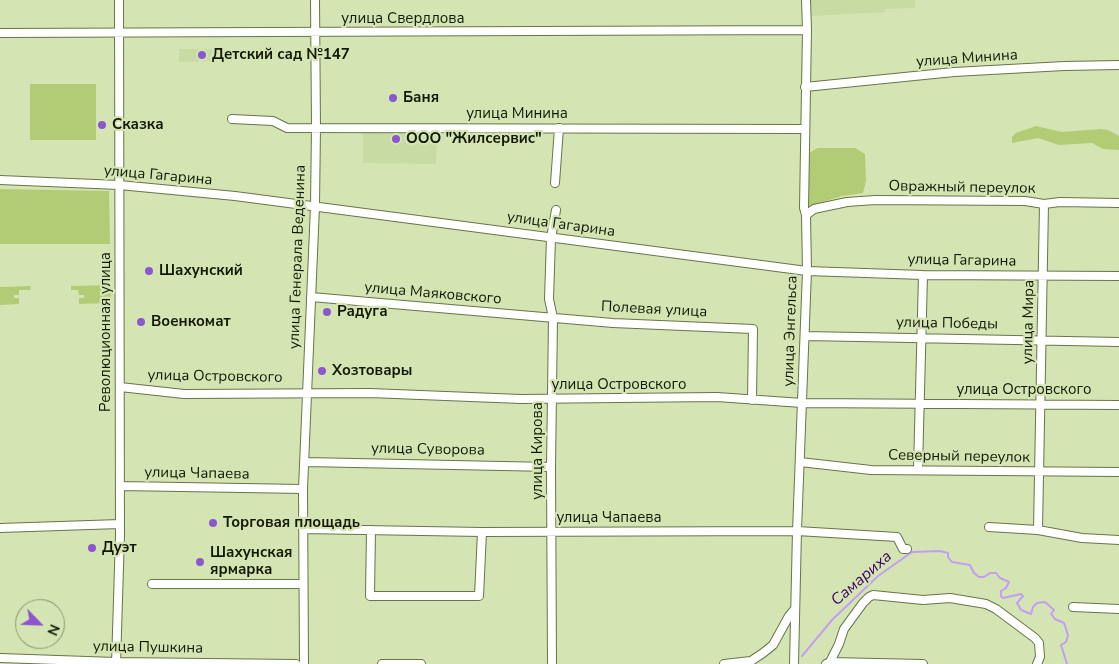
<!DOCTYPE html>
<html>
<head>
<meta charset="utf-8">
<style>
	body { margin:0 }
	#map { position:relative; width:1119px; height:664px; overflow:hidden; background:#d4e5b3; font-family:"Nunito Sans",sans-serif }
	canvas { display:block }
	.north { position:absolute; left:15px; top:599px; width:50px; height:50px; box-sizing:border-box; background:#d4e5b3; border:1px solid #87936e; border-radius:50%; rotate:114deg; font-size:14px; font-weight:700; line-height:20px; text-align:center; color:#131906 }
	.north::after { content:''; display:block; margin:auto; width:18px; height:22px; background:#8e56ce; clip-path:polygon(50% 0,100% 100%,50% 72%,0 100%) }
</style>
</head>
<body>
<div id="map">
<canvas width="1119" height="664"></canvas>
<div class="north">N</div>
</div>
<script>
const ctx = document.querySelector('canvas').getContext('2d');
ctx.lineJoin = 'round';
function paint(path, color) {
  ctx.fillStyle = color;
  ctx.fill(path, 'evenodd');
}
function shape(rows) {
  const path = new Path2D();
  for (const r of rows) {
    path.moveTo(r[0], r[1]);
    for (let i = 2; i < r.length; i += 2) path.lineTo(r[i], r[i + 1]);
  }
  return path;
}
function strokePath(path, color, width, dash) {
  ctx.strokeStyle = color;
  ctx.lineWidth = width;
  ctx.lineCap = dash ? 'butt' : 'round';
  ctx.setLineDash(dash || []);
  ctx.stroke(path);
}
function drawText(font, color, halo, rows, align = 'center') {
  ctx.font = font + ' "Nunito Sans",sans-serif';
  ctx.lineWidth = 4.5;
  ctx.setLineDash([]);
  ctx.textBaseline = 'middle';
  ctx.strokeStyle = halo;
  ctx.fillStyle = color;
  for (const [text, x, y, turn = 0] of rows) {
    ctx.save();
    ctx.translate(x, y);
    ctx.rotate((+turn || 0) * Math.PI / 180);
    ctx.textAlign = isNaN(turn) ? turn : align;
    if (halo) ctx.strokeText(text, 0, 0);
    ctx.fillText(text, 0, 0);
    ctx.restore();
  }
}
const built = shape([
	[810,0,915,0,915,8,885,9,885,12,811,16],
	[179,49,225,49,226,61,179,62],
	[363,129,437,130,436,164,363,163]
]);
const green = shape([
	[30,84,96,84,96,140,30,140],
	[1036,126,1062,132,1101,129,1108,130,1119,136,1119,150,1103,149,1092,143,1059,145,1038,138,1012,143,1012,137,1016,133],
	[818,148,855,148,865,154,866,181,863,193,842,196,810,206,807,204,807,154],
	[0,189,109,191,110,244,0,244],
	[111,285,111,303,79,304,79,298,84,298,84,295,79,295,78,290,71,290,71,286],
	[31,286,30,290,19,290,19,295,14,295,14,298,19,298,19,304,0,305,0,287]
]);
const stream = shape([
	[802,656,832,620,878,576,912,552,940,551,948,553,948,557,952,562,970,565,974,573,979,577,984,577,990,573,996,573,1000,578,1009,582,1006,588,1001,591,1001,596,1003,598,1021,594,1023,596,1017,603,1021,610,1031,614,1033,607,1037,603,1045,602,1054,610,1051,614,1055,619,1064,623,1068,635,1066,642,1061,645,1067,664]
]);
const minor = shape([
	[0,33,807,30],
	[805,87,954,72,1064,66,1119,65],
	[232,119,273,121,287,128,804,129],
	[0,180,119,185,235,196,807,271,923,275,1119,276],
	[555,183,559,128],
	[806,215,814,209,847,202,875,200,1025,201,1044,204,1060,202,1119,203],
	[311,297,613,323,753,329,752,400],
	[805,336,1119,342],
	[120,387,184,394,370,393,521,399,717,397,802,403,1119,405],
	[305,462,551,467],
	[800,462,871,470,1119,472],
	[918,469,923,275],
	[120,486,303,489],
	[989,527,1038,530,1082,538,1119,540],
	[0,528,120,524],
	[303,529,482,532,797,531,897,537,903,549,907,549],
	[371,530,370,596,479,596,482,532],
	[1038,530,1044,204],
	[152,584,303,584],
	[1073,607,1119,609],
	[0,658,116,662,296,664],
	[830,662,839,644,844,629,863,603,869,597,873,595,923,600,950,598,986,604,996,609,1035,638,1039,643,1040,657,1037,664],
	[116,664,120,535,119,0],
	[304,664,303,489,315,206,316,127,315,0],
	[382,664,421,664],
	[552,664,551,467,553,318,549,299,551,238,556,210],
	[724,664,751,661,763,653,773,645,789,616,794,610],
	[794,664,797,531,807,271,806,215,804,208,807,30,806,0],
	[826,664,830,662,923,664]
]);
const markers = [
	[202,55,5,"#8e56ce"],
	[393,98,5,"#8e56ce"],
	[102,125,5,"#8e56ce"],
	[396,139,5,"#8e56ce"],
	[149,271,5,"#8e56ce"],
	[327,312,5,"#8e56ce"],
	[141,322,5,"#8e56ce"],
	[322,371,5,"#8e56ce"],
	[213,523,5,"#8e56ce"],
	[92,548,5,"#8e56ce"],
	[200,562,5,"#8e56ce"]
];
const streetNames = [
	["улица Свердлова",403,19],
	["улица Минина",967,59,-4],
	["улица Минина",517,114],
	["улица Гагарина",158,176,5],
	["Овражный переулок",962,188,1],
	["улица Гагарина",561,225,8],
	["улица Генерала Веденина",298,257,-88],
	["улица Гагарина",962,261,1],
	["улица Маяковского",433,294,5],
	["Полевая улица",654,310,3],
	["улица Мира",1029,322,-89],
	["улица Победы",947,324,1],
	["улица Энгельса",791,331,-88],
	["Революционная улица",106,332,-90],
	["улица Островского",215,377,1],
	["улица Островского",619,385],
	["улица Островского",1024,390],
	["улица Суворова",428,450,1],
	["улица Кирова",538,451,-90],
	["Северный переулок",959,457,1],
	["улица Чапаева",197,474,1],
	["улица Чапаева",609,518],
	["улица Пушкина",148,648,1]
];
const poiNames = [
	["Детский сад №147",212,55],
	["Баня",403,98],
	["Сказка",112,125],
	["ООО \"Жилсервис\"",406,139],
	["Шахунский",159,271],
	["Радуга",337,312],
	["Военкомат",151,322],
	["Хозтовары",332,371],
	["Торговая площадь",223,523],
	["Дуэт",102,548],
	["Шахунская",210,553],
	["ярмарка",210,570]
];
const waterNames = [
	["Самариха",862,579,-41]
];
paint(built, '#c8dba2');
paint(green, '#b2cc75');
strokePath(stream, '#c29ef4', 2);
strokePath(minor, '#677548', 10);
strokePath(minor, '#fff', 8);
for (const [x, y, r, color] of markers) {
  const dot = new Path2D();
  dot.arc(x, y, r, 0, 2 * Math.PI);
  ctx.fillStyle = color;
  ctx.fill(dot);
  strokePath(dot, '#d4e5b3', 2);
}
drawText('15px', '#131906', '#d4e5b3', streetNames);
drawText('bold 15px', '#131906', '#d4e5b3', poiNames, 'left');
drawText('italic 16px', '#3e016b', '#d4e5b3', waterNames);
</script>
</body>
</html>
